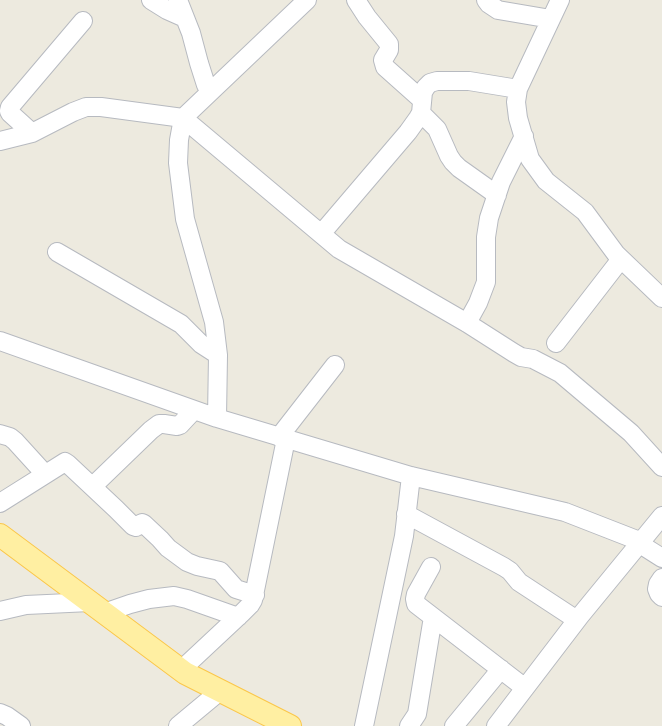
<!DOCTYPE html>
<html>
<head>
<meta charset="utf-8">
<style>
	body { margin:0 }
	canvas { display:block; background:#edeadf }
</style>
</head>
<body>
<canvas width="662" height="726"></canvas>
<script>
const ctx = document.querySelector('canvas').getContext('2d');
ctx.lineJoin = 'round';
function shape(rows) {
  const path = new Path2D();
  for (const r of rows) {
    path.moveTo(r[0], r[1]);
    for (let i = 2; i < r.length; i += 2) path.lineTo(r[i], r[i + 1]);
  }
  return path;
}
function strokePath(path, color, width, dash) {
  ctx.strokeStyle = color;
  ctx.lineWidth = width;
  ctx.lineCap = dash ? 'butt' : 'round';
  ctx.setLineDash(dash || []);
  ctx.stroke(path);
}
const minor = shape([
	[151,0,167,10,185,18],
	[178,0,191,33,199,63,206,85,212,90],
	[356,0,367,17,389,44,389,50,383,60,385,67,422,100],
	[486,0,489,4,498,10,551,19],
	[560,0,518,89,516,102,518,118,530,159,546,181,585,212,616,254,662,298],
	[421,113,437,129,449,156,453,162,459,168,497,195],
	[32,133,10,113,9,111,10,107,83,21],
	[0,141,32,133,73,112,86,107,101,107,183,118,339,249,467,323,514,353,521,357,533,359,560,373,631,433,662,467],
	[321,234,408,132,418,118,421,113,423,92,426,87,430,83,437,81,469,81,518,89],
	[57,252,181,324,201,344,218,355],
	[467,323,478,303,486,282,486,237,489,218,501,182,524,136],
	[0,341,217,418,411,476,565,512,642,542],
	[556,343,621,259],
	[217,418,218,355,214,322,185,219,178,163,179,140,183,118,307,0],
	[0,434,10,437,15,441,45,474],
	[279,437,335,365],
	[93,486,151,430,159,424,164,424,177,426,180,425,194,410],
	[0,503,65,462,68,464,116,509,133,526,136,527,142,523,144,524,160,539,168,548,187,562,197,566,220,571,236,589,255,595],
	[406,514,504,567,510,571,519,582,577,620],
	[640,544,662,558],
	[431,567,416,594,415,599,416,604,525,688],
	[662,578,658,584,657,589,659,594,662,597],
	[0,611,26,605,90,602],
	[104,613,130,604,149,599,174,596,187,599,238,617],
	[181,670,242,613,250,605,253,600,286,439],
	[0,713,7,716,21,726],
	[178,726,220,691],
	[364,726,404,536,411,476],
	[409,726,417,714,418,708,433,617],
	[454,726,501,669],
	[496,726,580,616,662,516]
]);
const major = shape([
	[0,535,185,673,290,726]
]);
strokePath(minor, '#b7bac0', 20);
strokePath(major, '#fbc74a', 24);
strokePath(minor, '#fff', 18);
strokePath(major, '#ffefa2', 22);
</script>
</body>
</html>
